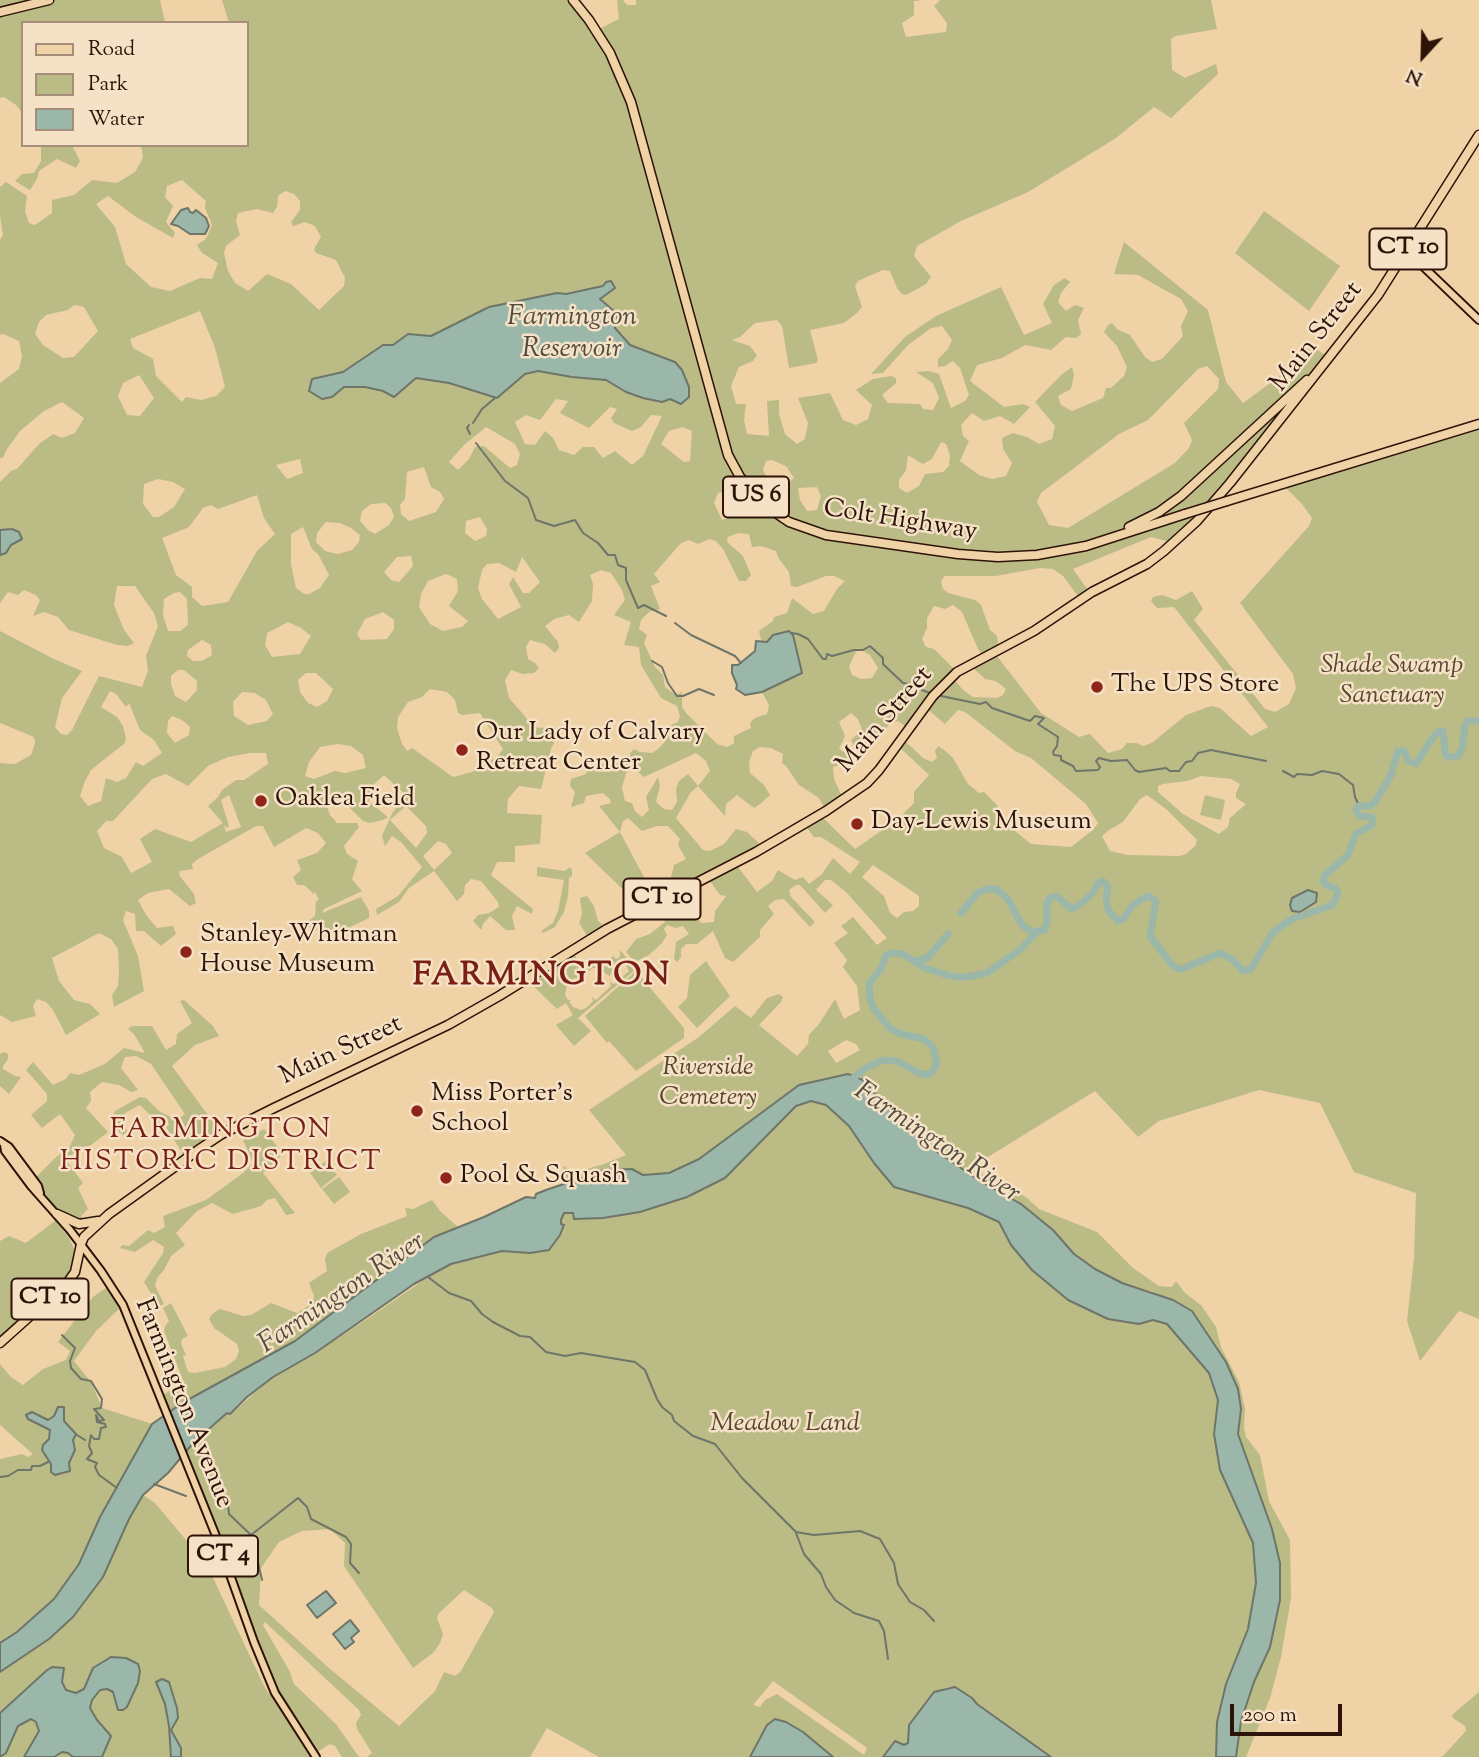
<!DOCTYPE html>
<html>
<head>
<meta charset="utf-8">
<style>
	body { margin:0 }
	#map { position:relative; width:1479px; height:1757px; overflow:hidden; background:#f0d2a7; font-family:"Sorts Mill Goudy",serif }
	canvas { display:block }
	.legend { position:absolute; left:21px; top:21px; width:228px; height:126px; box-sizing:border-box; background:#f5e2c6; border:2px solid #a58f7a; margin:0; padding:9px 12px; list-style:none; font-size:21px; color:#2d1308 }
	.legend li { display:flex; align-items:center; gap:14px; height:35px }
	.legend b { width:35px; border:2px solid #a58f7a }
	.north { position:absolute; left:1388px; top:21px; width:70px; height:70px; -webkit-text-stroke:5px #f5e2c6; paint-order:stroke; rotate:202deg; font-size:19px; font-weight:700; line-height:28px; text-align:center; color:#2d1308 }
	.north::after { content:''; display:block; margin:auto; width:24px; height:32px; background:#2d1308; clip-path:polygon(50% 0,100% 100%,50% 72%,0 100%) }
	.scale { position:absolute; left:1230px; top:1704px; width:112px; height:32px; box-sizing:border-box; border:4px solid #2d1308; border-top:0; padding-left:9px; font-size:21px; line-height:24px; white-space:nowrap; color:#2d1308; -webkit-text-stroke:5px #f5e2c6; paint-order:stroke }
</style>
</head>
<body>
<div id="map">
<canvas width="1479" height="1757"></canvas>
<ul class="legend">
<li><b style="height:9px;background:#f0d2a7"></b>Road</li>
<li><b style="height:19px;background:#bbbb86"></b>Park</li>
<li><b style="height:19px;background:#9ab7a9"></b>Water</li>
</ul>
<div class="north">N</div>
<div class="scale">200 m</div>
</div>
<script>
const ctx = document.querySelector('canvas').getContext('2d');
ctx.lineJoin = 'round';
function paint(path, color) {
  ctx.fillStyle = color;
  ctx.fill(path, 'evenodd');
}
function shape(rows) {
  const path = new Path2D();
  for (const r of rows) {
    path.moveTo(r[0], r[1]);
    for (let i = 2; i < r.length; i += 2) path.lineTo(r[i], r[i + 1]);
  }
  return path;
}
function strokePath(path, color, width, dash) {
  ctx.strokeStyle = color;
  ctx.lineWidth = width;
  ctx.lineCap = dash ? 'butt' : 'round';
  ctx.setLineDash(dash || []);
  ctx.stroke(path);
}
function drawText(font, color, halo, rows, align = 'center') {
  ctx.font = font + ' "Sorts Mill Goudy",serif';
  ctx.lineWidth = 5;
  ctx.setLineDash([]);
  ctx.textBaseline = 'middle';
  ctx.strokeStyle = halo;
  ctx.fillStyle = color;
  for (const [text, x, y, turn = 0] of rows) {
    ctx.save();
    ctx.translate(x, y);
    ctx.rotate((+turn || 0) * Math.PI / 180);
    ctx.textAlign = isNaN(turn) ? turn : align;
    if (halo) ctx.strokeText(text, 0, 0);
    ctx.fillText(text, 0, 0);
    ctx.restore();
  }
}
const green = shape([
	[0,0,160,0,165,23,23,23,23,114,16,105,4,97,0,98],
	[222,0,573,0,597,30,619,19,617,0,623,0,627,5,636,5,636,0,924,0,914,1,914,15,902,23,906,37,946,32,947,23,934,6,940,0,1211,0,1217,29,1176,36,1171,39,1172,70,1185,78,1216,64,1218,74,1171,118,1154,107,1116,138,1028,192,961,221,917,246,914,256,931,277,926,284,906,295,902,294,897,288,890,271,883,270,858,281,855,286,862,307,857,313,844,323,810,330,818,360,816,363,789,368,782,326,777,320,755,323,740,337,732,340,750,346,757,355,753,361,739,367,731,386,736,404,746,404,744,420,747,434,769,436,767,401,779,400,779,414,785,434,797,444,805,439,808,423,798,398,830,393,843,420,856,425,868,419,872,405,856,390,873,379,891,376,896,378,896,383,882,395,888,403,920,404,923,409,933,410,939,398,933,383,916,372,929,371,939,374,951,408,965,401,969,395,960,368,953,361,945,366,938,367,938,359,948,349,952,340,942,326,931,328,908,345,883,373,871,374,905,337,936,316,1001,287,1024,335,1052,323,1043,304,1054,285,1065,278,1070,282,1061,293,1058,302,1066,311,1075,305,1084,308,1078,320,1081,334,1076,338,1066,337,1051,350,1025,345,1002,358,977,365,970,381,1004,407,1023,404,1030,407,1014,424,1000,416,984,421,972,413,961,425,963,436,969,441,960,461,979,475,992,479,1006,476,1012,463,1003,449,1002,438,1013,433,1027,437,1039,444,1052,439,1055,426,1035,402,1061,375,1072,367,1074,375,1071,389,1058,396,1061,405,1072,411,1103,398,1106,388,1111,388,1124,376,1127,367,1117,346,1104,332,1108,325,1112,323,1117,329,1130,335,1145,357,1152,362,1162,359,1183,336,1181,326,1188,311,1181,299,1138,275,1114,274,1124,242,1208,310,1226,382,1243,403,1280,376,1304,349,1318,350,1329,358,1295,402,1174,543,1151,537,1073,569,1090,593,1080,599,1063,576,1053,569,1040,568,996,576,945,576,941,581,943,589,948,593,975,600,981,605,990,630,997,636,999,650,996,655,1041,713,1079,737,1090,734,1108,753,1122,749,1127,743,1136,743,1144,746,1153,742,1186,715,1211,706,1220,708,1251,736,1268,727,1174,607,1157,608,1151,601,1153,597,1162,595,1176,600,1192,591,1203,609,1194,620,1265,709,1275,712,1289,704,1296,688,1293,674,1240,603,1309,526,1312,518,1302,504,1282,484,1479,424,1479,1319,1459,1311,1420,1361,1407,1321,1414,1258,1416,1193,1354,1172,1320,1103,1259,1090,1159,1121,1138,1137,1095,1091,970,1168,1000,1182,1027,1198,1039,1209,1097,1232,1133,1268,1159,1286,1172,1287,1176,1281,1185,1293,1201,1305,1216,1327,1221,1347,1239,1382,1245,1409,1244,1428,1246,1437,1260,1455,1269,1501,1290,1540,1291,1598,1281,1657,1270,1698,1246,1757,1236,1757,1241,1721,1254,1682,1270,1647,1280,1600,1272,1529,1238,1434,1241,1409,1238,1389,1226,1362,1192,1311,1151,1291,1122,1283,1095,1269,1074,1254,1053,1230,927,1146,902,1124,863,1080,848,1074,799,1085,699,1159,669,1173,643,1175,632,1169,605,1170,566,1183,563,1166,576,1172,604,1164,626,1155,589,1110,699,1037,735,1006,751,1018,767,998,779,994,783,997,781,1002,759,1025,797,1056,808,1044,809,1035,819,1024,835,999,844,1019,860,1010,857,986,843,967,847,960,834,943,848,933,841,926,853,917,877,945,887,938,846,892,831,880,825,880,816,890,833,905,825,913,800,885,796,885,789,890,791,897,815,922,810,927,784,899,775,900,768,906,774,914,760,930,760,937,733,962,725,958,713,931,697,944,686,944,681,949,681,957,677,962,674,959,676,942,689,934,683,926,676,928,667,925,664,929,667,935,662,943,649,955,635,962,626,952,636,939,650,934,665,922,655,903,663,898,674,913,691,909,701,923,714,922,715,911,726,896,720,895,707,877,679,891,671,877,674,865,686,859,678,845,680,839,668,826,657,826,642,831,628,818,623,821,620,832,654,896,638,904,585,853,620,832,599,806,611,803,610,799,603,793,586,796,584,803,571,807,575,792,570,786,571,779,586,774,589,767,596,764,616,763,630,759,630,753,634,749,640,752,652,753,658,749,665,742,658,731,678,722,680,716,677,706,661,698,641,665,639,647,624,645,631,622,614,615,625,600,622,590,611,573,601,570,590,575,593,584,592,601,579,622,569,615,554,619,545,626,558,642,559,648,555,653,545,644,530,640,526,647,528,659,535,663,539,668,534,673,523,674,511,670,505,680,509,698,530,722,538,728,554,727,560,730,551,749,541,789,519,786,508,799,507,813,542,815,540,844,515,846,515,862,497,862,491,875,533,909,532,914,517,906,512,916,515,930,506,930,490,916,483,924,481,930,473,921,478,915,489,913,499,907,498,902,481,881,471,879,465,885,464,894,457,901,434,871,409,888,399,902,377,915,376,909,398,896,422,867,401,842,392,836,385,846,382,836,386,827,393,812,407,796,384,775,371,787,369,802,388,817,383,820,369,823,363,821,347,805,341,795,328,801,327,806,330,815,337,823,357,823,359,827,344,846,347,854,358,861,352,879,362,891,324,909,322,913,361,897,369,911,369,918,338,933,330,932,326,928,312,931,307,922,315,916,316,901,319,900,315,892,314,894,304,885,297,885,293,877,301,870,297,860,317,853,326,843,318,833,306,828,274,847,263,826,256,826,198,859,192,864,193,869,180,871,179,875,194,894,196,903,190,906,169,889,148,893,138,900,146,915,157,928,173,926,176,934,161,946,144,931,136,931,135,914,126,911,123,920,138,956,144,991,114,1007,112,995,118,986,119,971,118,949,111,939,99,933,52,958,59,981,74,1000,90,1004,100,1014,66,1035,53,1010,46,1002,37,999,33,1006,36,1016,12,1022,0,1015,0,763,15,764,31,755,35,743,34,737,0,723,0,631,54,659,82,671,62,698,55,727,61,734,67,735,72,730,99,676,142,687,148,671,146,656,158,626,154,613,135,586,117,586,114,605,124,630,134,643,128,646,117,645,69,630,58,617,44,612,33,616,40,600,36,595,24,590,18,595,8,592,0,603,0,555,6,553,11,545,18,542,19,532,12,529,0,530,0,482,11,471,17,469,39,444,53,434,62,438,75,433,84,418,62,402,44,411,20,431,7,449,3,458,0,458,0,383,19,369,22,356,19,341,3,334,0,335,0,240,3,235,0,216,0,187,6,182,27,196,25,211,29,223,35,225,52,213,52,200,74,195,92,180,117,183,135,172,143,158,141,145,247,145,247,23,229,23],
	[182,180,206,201,205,208,212,225,206,239,197,245,202,253,218,263,212,279,200,278,170,291,151,287,126,264,115,227,96,204,108,196,136,217,173,238,175,233,166,222,173,206,165,197,167,186],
	[285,191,294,194,300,201,300,210,291,222,293,226,305,222,315,226,321,237,314,249,316,253,336,260,345,278,344,286,319,310,291,284,267,274,248,291,235,283,228,271,224,253,226,246,240,235,236,221,238,213,257,209,273,213,277,207,278,196],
	[603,286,600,298,610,307,617,317,614,328,630,345,675,362,677,404,670,399,665,402,643,398,606,380,572,377,538,371,525,374,497,398,449,383,416,378,383,391,365,387,344,387,332,397,312,379,343,372,393,345,408,334,431,336,489,307],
	[74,305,84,307,98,331,74,357,63,358,43,345,35,334,39,322,46,315,68,310],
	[200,311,215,348,225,387,216,396,201,400,186,397,182,402,156,376,153,359,133,348,130,339],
	[1207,366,1219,379,1218,389,1184,423,1192,440,1189,448,1175,463,1068,528,1049,525,1037,502,1041,493,1119,434,1148,420,1198,369],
	[139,375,154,398,140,416,127,415,118,396,123,383],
	[556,399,568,401,560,413,589,428,610,407,617,409,611,418,614,423,632,431,641,427,651,415,662,416,643,456,632,465,615,451,603,458,594,447,583,447,574,455,559,450,553,438,545,431,535,445,525,444,515,422,526,415,540,420],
	[486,427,515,444,520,454,517,465,510,468,484,446,475,447,469,459,458,470,449,462,464,445],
	[683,427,692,431,690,461,684,462,661,444,669,431],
	[941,442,946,444,950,455,949,466,943,472,925,474,919,486,907,493,899,488,899,480,906,470,908,455,923,464,932,459],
	[300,459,303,473,287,479,276,465],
	[772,460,786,466,794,478,787,484,771,486,763,470,766,461],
	[424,467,431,487,440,492,444,499,436,512,409,521,401,514,400,505,405,499,407,472],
	[158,479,173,482,185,489,174,507,159,517,153,517,143,504,144,484],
	[817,487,821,496,817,510,807,511,800,500,798,488],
	[736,490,745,501,742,513,722,520,714,503,718,493],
	[257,495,264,518,275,534,257,551,228,602,202,606,192,597,192,587,176,575,162,538,189,527,203,508,211,505,218,509],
	[385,503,391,508,394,517,389,525,375,534,368,530,360,521,362,511,371,504],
	[480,517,487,529,486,536,475,541,465,533,466,521],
	[326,522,340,523,351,528,360,535,359,542,352,550,338,554,325,551,316,542,317,533],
	[303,527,312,549,318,554,329,575,320,588,309,594,304,594,296,588,291,564,291,534],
	[738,533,749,534,752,547,761,546,776,551,779,559,789,572,791,586,797,587,826,576,834,576,845,581,837,589,824,611,813,614,792,598,787,613,774,617,773,621,759,631,761,640,764,642,770,641,782,632,793,635,802,673,762,692,769,705,767,714,755,718,750,723,751,728,734,736,734,743,727,747,717,744,686,713,682,707,682,692,676,695,665,687,663,675,655,667,644,643,647,635,639,629,641,620,649,612,660,609,651,586,660,582,654,574,681,543,689,540,698,544,709,539,716,541,723,549,739,581,746,581,751,575,743,556,727,542,728,537],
	[411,556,413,566,399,582,391,580,384,572,397,557],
	[522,557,540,582,529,593,523,593,513,577,509,584,521,607,498,619,482,599,478,588,482,570,487,564,499,563,516,572],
	[446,574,457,579,458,591,449,606,468,621,462,627,443,631,430,624,419,607,421,594,428,581],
	[180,592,187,599,188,625,180,631,168,631,163,615,164,599,174,593],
	[953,605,962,612,978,649,984,657,970,665,985,679,996,681,1006,689,1003,695,997,698,973,697,963,690,952,677,957,672,934,649,926,647,922,639,927,628,927,618,934,606,945,609],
	[383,612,394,620,394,629,387,639,361,640,357,634,365,619],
	[288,622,301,628,311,636,300,654,272,657,265,645,267,633],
	[202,640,211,645,212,655,202,661,193,661,187,656,188,650],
	[858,648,870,655,878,668,872,678,861,679,852,675,849,666],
	[178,670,184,670,197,681,197,690,186,702,175,696,171,684,171,676],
	[306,673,316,673,333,689,327,701,317,707,308,703,300,692,298,680],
	[430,689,447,692,455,700,458,713,462,715,480,713,503,749,498,756,472,772,453,777,412,748,407,751,402,744,397,728,398,717,408,702,422,697],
	[110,691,116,694,126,707,129,703,140,730,154,740,162,753,143,766,136,762,126,778,117,782,106,778,101,801,88,806,80,796,85,781,91,770,125,743,126,738,123,726,117,717,101,707],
	[242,692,255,693,266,700,273,714,267,721,248,725,234,716,233,702],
	[925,707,945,724,958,710,965,712,1015,751,1031,758,1086,804,1098,823,1093,830,1071,847,1031,844,1004,822,998,812,998,806,984,792,979,793,968,784,953,758,944,750,938,746,935,751,937,758,932,762,923,758,902,738,897,745,929,775,914,792,914,803,897,820,855,849,820,815,804,824,814,837,821,837,860,862,850,874,833,858,822,874,809,884,803,877,795,880,778,870,772,881,757,892,735,863,764,848,747,832,736,829,724,844,710,851,703,850,676,818,691,792,698,786,725,816,726,804,737,795,754,808,760,804,770,795,764,785,750,773,749,762,753,751,760,747,771,748,783,754,782,763,786,766,799,785,819,798,826,811,843,799,834,779,833,767,846,763,849,755,839,749,845,736,839,722,851,713,858,719,862,730,851,740,855,748,869,747,889,725,898,721,909,729],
	[172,716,182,720,190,727,189,735,175,743,167,733,168,721],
	[338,744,351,746,363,755,366,768,345,773,335,771,314,779,305,776,309,762,320,747],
	[250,753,266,753,268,764,244,780,236,780,222,790,218,797,208,806,223,823,191,842,155,829,140,839,152,862,131,873,122,857,104,848,97,831,106,821,113,821,152,779,166,774,188,786,208,766,228,757],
	[696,753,706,761,710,771,698,786,688,774,679,781,676,789,677,802,672,810,664,809,656,802,660,786,658,777,646,797,649,810,642,817,635,811,632,803,625,801,622,788,626,773,633,768,644,777],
	[1201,776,1231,779,1240,784,1236,793,1236,798,1246,804,1230,818,1228,827,1219,834,1183,814,1158,792,1158,786,1163,784,1187,781],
	[229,795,241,827,226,832,224,825,227,828,229,826,221,800],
	[1147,795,1166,809,1197,840,1195,846,1186,854,1179,856,1128,855,1110,851,1102,836,1109,830,1123,822,1140,799],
	[406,806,426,826,427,833,416,848,390,820],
	[438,841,446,844,452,853,434,870,423,856],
	[873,865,919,896,919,906,913,911,904,912,897,918,890,913,884,896,862,877],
	[846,1040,856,1044,860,1050,836,1063,828,1051],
	[41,145,72,145,80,161,76,168,57,159,39,171,37,179,30,190,15,181,22,174,34,173,41,161],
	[1264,211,1340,266,1309,311,1235,253],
	[1205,795,1225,800,1221,820,1200,815],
	[537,867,565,871,570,867,572,870,572,876,569,878,568,896,564,912,555,927,543,933,541,931,553,923,558,911,564,880,537,876],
	[587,896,594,906,598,921,607,929,590,940,579,923,582,914,580,898],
	[620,950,636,969,578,1018,591,1031,574,1046,556,1025,573,1015,566,1003,557,1009,526,979,572,951,584,969,600,960,605,967,610,963,609,960,613,956,616,959,620,957],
	[624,962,629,971,614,984,610,982,611,986,596,1000,592,997,593,1001,586,1008,581,1010,573,1007,569,1002,571,1000,568,1000,565,995,567,985,575,978,578,980,577,977,587,968,590,971,592,968,600,969,609,976],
	[706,961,730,996,697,1028,678,1007,687,998,690,975],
	[636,971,684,1028,684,1038,636,1071,609,1041,607,1043,585,1016],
	[184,1000,213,1026,219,1036,195,1045,172,1066,222,1134,186,1159,166,1127,170,1124,156,1121,140,1105,125,1113,120,1123,128,1131,123,1135,110,1124,115,1111,140,1097,146,1098,159,1111,177,1120,185,1114,151,1064,136,1056,125,1057,121,1068,138,1090,131,1092,119,1085,102,1082,90,1092,91,1101,86,1108,108,1132,91,1145,75,1152,66,1160,83,1183,78,1188,88,1209,81,1216,85,1222,57,1214,40,1193,33,1180,54,1159,70,1146,75,1135,60,1114,42,1128,31,1115,47,1101,47,1094,26,1070,33,1062,53,1085,66,1079,70,1073,79,1075,105,1064,124,1048,145,1053,134,1034,128,1029,132,1026,152,1026,166,1050,176,1044,177,1034,192,1023,180,1001],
	[4,1052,8,1054,8,1059,3,1066,3,1069,15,1076,21,1077,9,1094,0,1086,0,1054],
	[811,1101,829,1106,847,1122,894,1187,968,1208,999,1222,1143,1323,1163,1319,1209,1373,1218,1400,1214,1434,1253,1529,1260,1573,1220,1757,1047,1757,949,1687,934,1692,909,1725,908,1743,904,1745,895,1741,883,1757,833,1757,803,1732,767,1725,750,1757,599,1757,547,1728,530,1757,367,1757,372,1753,357,1729,356,1723,361,1715,359,1710,265,1622,263,1625,289,1670,294,1684,336,1724,359,1757,342,1757,335,1746,330,1744,314,1754,275,1693,184,1454,194,1442,222,1417,227,1413,231,1414,278,1372,315,1353,367,1319,431,1275,442,1261,561,1224,564,1213,753,1142,796,1106],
	[330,1529,345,1543,344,1566,413,1668,434,1652,440,1643,443,1634,437,1618,439,1613,464,1590,492,1608,494,1612,461,1671,455,1676,444,1672,435,1691,399,1726,329,1668,259,1605,261,1568,279,1542,302,1531],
	[773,1681,867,1748,864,1755,777,1694,765,1700,760,1707,753,1705],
	[264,1129,283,1154,263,1173,295,1213,286,1215,275,1198,267,1200,261,1206,233,1214,212,1203,197,1211,176,1233,185,1245,171,1256,164,1270,157,1278,155,1286,164,1304,159,1306,144,1282,163,1253,164,1247,153,1240,135,1252,120,1248,122,1245,129,1246,148,1230,154,1233,165,1227,163,1216,206,1200,243,1173,253,1163,243,1140],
	[326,1161,337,1175,321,1188,310,1173],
	[339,1177,350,1192,334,1204,322,1189],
	[432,1200,441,1212,458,1227,434,1237,295,1341,182,1403,167,1413,161,1397,183,1380,164,1331,165,1326,169,1321,163,1308,171,1303,188,1336,182,1339,181,1344,186,1355,183,1356,188,1372,195,1373,225,1367,236,1359,239,1351,237,1344,214,1328,209,1319,212,1314,220,1309,243,1316,251,1315,271,1303,297,1313,313,1303,314,1296,309,1283,327,1271,325,1260,327,1253,361,1234,407,1216,405,1208,413,1209],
	[56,1220,69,1238,75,1251,70,1276,0,1340,0,1241,9,1236,26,1243],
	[110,1285,123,1305,96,1331,74,1361,91,1382,102,1408,152,1424,100,1517,79,1564,54,1599,17,1632,0,1643,0,1459,22,1454,28,1457,33,1454,0,1425,0,1364,11,1377,23,1385,43,1369,66,1360,70,1351,58,1342,93,1297],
	[143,1495,155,1503,207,1565,264,1686,311,1757,0,1757,0,1672,49,1639,73,1617,103,1577,129,1519],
	[1479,1692,1479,1757,1442,1757,1466,1731,1465,1726,1453,1718,1452,1715]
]);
const water = shape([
	[188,208,190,212,193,213,196,210,206,218,209,226,205,234,190,234,178,226,171,224,181,210,188,208],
	[611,281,615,288,600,299,615,312,617,317,615,328,630,345,675,362,682,370,689,387,689,397,681,404,670,399,662,402,643,398,626,392,606,380,572,377,538,371,525,374,497,398,449,383,416,378,394,397,383,391,365,387,344,387,332,397,322,399,309,391,312,379,343,372,383,345,393,345,408,334,431,336,489,307,557,293,566,294,603,286,606,282,611,281],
	[12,529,19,532,22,539,11,545,6,553,0,555,0,530,12,529],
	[789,631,793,635,802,673,762,692,745,695,736,689,737,685,732,673,732,665,738,665,755,651,756,641,767,642,773,635,789,631],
	[1308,890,1317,893,1316,902,1300,912,1292,911,1290,905,1292,898,1308,890],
	[848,1074,863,1080,902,1124,933,1149,980,1181,1021,1204,1053,1230,1074,1254,1095,1269,1122,1283,1173,1300,1192,1311,1226,1362,1238,1389,1241,1409,1238,1434,1272,1529,1280,1563,1280,1600,1270,1647,1254,1682,1241,1721,1236,1757,1216,1757,1217,1722,1226,1684,1248,1629,1256,1583,1253,1543,1220,1470,1214,1434,1218,1400,1209,1373,1167,1324,1153,1320,1139,1324,1108,1319,1068,1300,1032,1270,1011,1245,999,1222,968,1208,894,1187,874,1163,849,1126,826,1105,811,1101,796,1106,725,1178,687,1197,640,1212,603,1218,574,1219,573,1213,564,1213,561,1220,561,1224,564,1225,560,1235,549,1250,530,1253,502,1251,451,1264,414,1284,315,1353,273,1377,247,1397,230,1414,227,1413,194,1442,168,1473,143,1495,129,1519,103,1577,73,1617,49,1639,0,1672,0,1643,17,1632,54,1599,79,1564,100,1517,152,1424,182,1403,295,1341,434,1237,484,1217,526,1197,535,1198,536,1194,546,1190,605,1170,632,1169,643,1175,669,1173,699,1159,799,1085,848,1074],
	[58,1407,64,1407,64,1421,76,1434,73,1440,75,1450,69,1463,70,1471,55,1475,51,1472,51,1464,42,1450,43,1445,49,1439,50,1430,28,1419,26,1415,32,1412,48,1420,54,1416,58,1407],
	[326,1591,336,1603,317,1618,307,1605,326,1591],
	[350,1620,359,1631,351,1638,354,1642,345,1649,333,1634,350,1620],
	[111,1657,126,1658,138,1664,140,1671,138,1683,127,1707,123,1710,118,1710,113,1692,107,1689,100,1690,92,1700,90,1708,97,1720,111,1736,102,1757,73,1757,68,1753,62,1752,54,1757,24,1757,39,1731,36,1722,31,1719,18,1726,6,1753,0,1757,0,1713,46,1671,52,1667,64,1668,62,1682,66,1690,76,1693,84,1689,93,1668,111,1657],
	[162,1679,169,1682,177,1708,178,1718,171,1730,181,1748,181,1757,171,1757,169,1726,165,1704,156,1682,162,1679],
	[955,1687,972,1698,977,1704,1051,1757,883,1757,895,1741,904,1745,908,1743,909,1725,934,1692,955,1687],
	[775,1719,786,1722,803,1732,833,1757,750,1757,767,1725,775,1719]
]);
const stream = shape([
	[473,423,482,409,495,398],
	[469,425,467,428,470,434],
	[476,443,505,481,528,498,536,520,554,526,575,520,583,533,598,543,608,555,615,555,618,565,626,568,626,580,638,608,644,605,666,616],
	[675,623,691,635,735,656,741,663],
	[792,633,798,634,808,639,823,659,826,659,827,654,832,656,854,650,863,650,870,646,883,658,883,664,903,683,920,686,922,690,930,693],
	[652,661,662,667,668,683,677,696,683,696,699,689,714,695],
	[941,696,980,704,986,702,992,708,1030,721,1035,716,1044,718,1038,724,1058,737,1057,746,1053,752,1054,755,1061,756,1061,760,1073,766,1076,771,1098,770,1100,767,1096,761,1099,758,1111,761,1127,760,1135,770,1139,772,1166,768,1170,771,1179,771,1186,762,1192,761,1198,753,1211,750,1266,761],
	[1283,771,1294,777,1297,774,1312,775,1322,771,1339,774,1353,785,1355,797,1359,806],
	[428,1277,449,1293,471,1301,482,1314,493,1322,520,1336,530,1337,546,1352,565,1356,581,1353,635,1362,645,1370,657,1399,662,1407,672,1415,674,1421,693,1436,715,1444,742,1478,796,1532,814,1535,860,1531,880,1539,894,1563,898,1584,910,1602,924,1610,934,1621],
	[62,1335,75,1348,70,1361,71,1368,81,1379,91,1381,102,1399,101,1408,94,1409,104,1420,99,1421,96,1415,97,1422,105,1424,106,1427,101,1428,99,1439,94,1439,91,1435,89,1446,92,1453,87,1459,97,1463,95,1467,99,1475,117,1488],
	[77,1435,85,1440],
	[0,1477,8,1476,18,1470,31,1470,32,1466,40,1466,48,1462],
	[154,1484,186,1496],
	[217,1494,227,1497,229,1514,252,1536,262,1580],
	[796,1533,804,1554,821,1574,826,1587,835,1600,854,1613,879,1621,884,1631,888,1659],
	[251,1535,298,1498,307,1507,311,1519,346,1537,351,1544,350,1563,359,1573]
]);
const river = shape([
	[961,913,977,893,987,889,996,889,1007,898,1022,925,1035,934],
	[916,961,927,958,948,934],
	[850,1081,864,1069,883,1060,897,1061,919,1073,927,1075,931,1073,937,1064,933,1047,924,1039,901,1034,891,1029,873,1008,870,998,869,983,881,969,886,955,892,953,903,954,925,968,950,976,967,977,987,973,1021,949,1037,931,1044,930,1047,923,1047,903,1050,898,1056,896,1072,909,1079,905,1092,894,1098,883,1103,881,1108,888,1106,898,1108,910,1118,921,1123,919,1133,905,1142,899,1149,896,1156,901,1150,936,1172,965,1177,968,1182,969,1220,953,1233,960,1243,971,1251,969,1273,932,1292,919,1333,905,1338,893,1335,888,1326,885,1323,881,1325,875,1348,855,1356,834,1372,825,1372,817,1359,816,1356,810,1358,806,1370,806,1375,802,1391,775,1398,751,1404,751,1408,761,1416,764,1431,740,1438,732,1443,731,1445,753,1448,757,1454,757,1459,755,1462,748,1465,725,1468,721,1479,721]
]);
const major = shape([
	[1407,251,1479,320],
	[0,1141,9,1147,38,1186,40,1193],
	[4,1145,5,1151,31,1186,70,1230,101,1271,123,1305,218,1541,254,1642,275,1693,316,1757]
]);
const highway = shape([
	[573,0,589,20,610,53,631,102,728,455,740,477,767,507,789,522,826,535,958,554,998,557,1037,555,1086,546,1185,514],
	[0,12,49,0],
	[1227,501,1479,424],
	[1129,527,1159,512,1181,496,1307,380],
	[57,1214,79,1224,98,1221],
	[0,1343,68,1282,75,1272,81,1244,84,1237,109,1214,201,1148,222,1134,274,1108,448,1025,499,996,607,929,756,852,826,811,867,783,879,770,933,696,957,672,1034,631,1092,592,1147,564,1164,551,1197,521,1230,483,1378,295,1479,135]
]);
const highwayBridge = shape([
	[1185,514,1227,501]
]);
const markers = [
	[1097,687,7,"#8f2418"],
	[462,750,7,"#8f2418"],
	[261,801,7,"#8f2418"],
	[857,824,7,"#8f2418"],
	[186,952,7,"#8f2418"],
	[417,1111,7,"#8f2418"],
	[446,1178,7,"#8f2418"]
];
const shields = [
	[1408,249,77],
	[756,497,66],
	[662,899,77],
	[50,1299,77],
	[223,1556,70]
];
const shieldNames = [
	["CT 10",1408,249],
	["US 6",756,497],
	["CT 10",662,899],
	["CT 10",50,1299],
	["CT 4",223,1556]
];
const streetNames = [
	["Main Street",1318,338,-52],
	["Colt Highway",900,522,9],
	["Main Street",886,721,-49],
	["Main Street",342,1052,-25],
	["Farmington Avenue",182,1404,68]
];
const parkNames = [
	["Shade Swamp",1392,668],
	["Sanctuary",1392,698],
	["Riverside",708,1070],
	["Cemetery",708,1100],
	["Meadow Land",785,1426]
];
const poiNames = [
	["The UPS Store",1111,687],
	["Our Lady of Calvary",476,735],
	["Retreat Center",476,765],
	["Oaklea Field",275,801],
	["Day-Lewis Museum",871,824],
	["Stanley-Whitman",200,937],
	["House Museum",200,967],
	["Miss Porter's",431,1096],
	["School",431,1126],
	["Pool & Squash",460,1178]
];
const waterNames = [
	["Farmington",572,319],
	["Reservoir",572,351],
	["Farmington River",936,1144,34],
	["Farmington River",343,1295,-34]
];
const neighbourhoodNames = [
	["FARMINGTON",221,1132],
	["HISTORIC DISTRICT",221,1164]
];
const districtNames = [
	["FARMINGTON",542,978]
];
paint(green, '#bbbb86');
paint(water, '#9ab7a9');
strokePath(water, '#6e7569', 2);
strokePath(stream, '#6e7569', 2);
strokePath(river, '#9ab7a9', 7);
strokePath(major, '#2d1308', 10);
strokePath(highway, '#2d1308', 11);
strokePath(major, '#f0d2a7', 6);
strokePath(highway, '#f0d2a7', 8);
strokePath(highwayBridge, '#2d1308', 11, []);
strokePath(highwayBridge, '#f0d2a7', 8);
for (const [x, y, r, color] of markers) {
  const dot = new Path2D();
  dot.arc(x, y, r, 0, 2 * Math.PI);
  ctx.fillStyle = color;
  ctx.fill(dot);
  strokePath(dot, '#f5e2c6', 2.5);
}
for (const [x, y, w] of shields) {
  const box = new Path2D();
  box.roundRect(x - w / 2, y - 20.5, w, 41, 5);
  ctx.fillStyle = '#f5e2c6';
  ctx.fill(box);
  strokePath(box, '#2d1308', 2);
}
drawText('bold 24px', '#2d1308', null, shieldNames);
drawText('26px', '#2d1308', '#f5e2c6', streetNames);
drawText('italic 26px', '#58452e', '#f5e2c6', parkNames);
drawText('26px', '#2d1308', '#f5e2c6', poiNames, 'left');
drawText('italic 28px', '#534c40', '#f5e2c6', waterNames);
ctx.letterSpacing = '2px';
drawText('28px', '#7a1f14', '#f5e2c6', neighbourhoodNames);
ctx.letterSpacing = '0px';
ctx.letterSpacing = '2px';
drawText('bold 33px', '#7a1f14', '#f5e2c6', districtNames);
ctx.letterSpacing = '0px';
</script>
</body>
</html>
